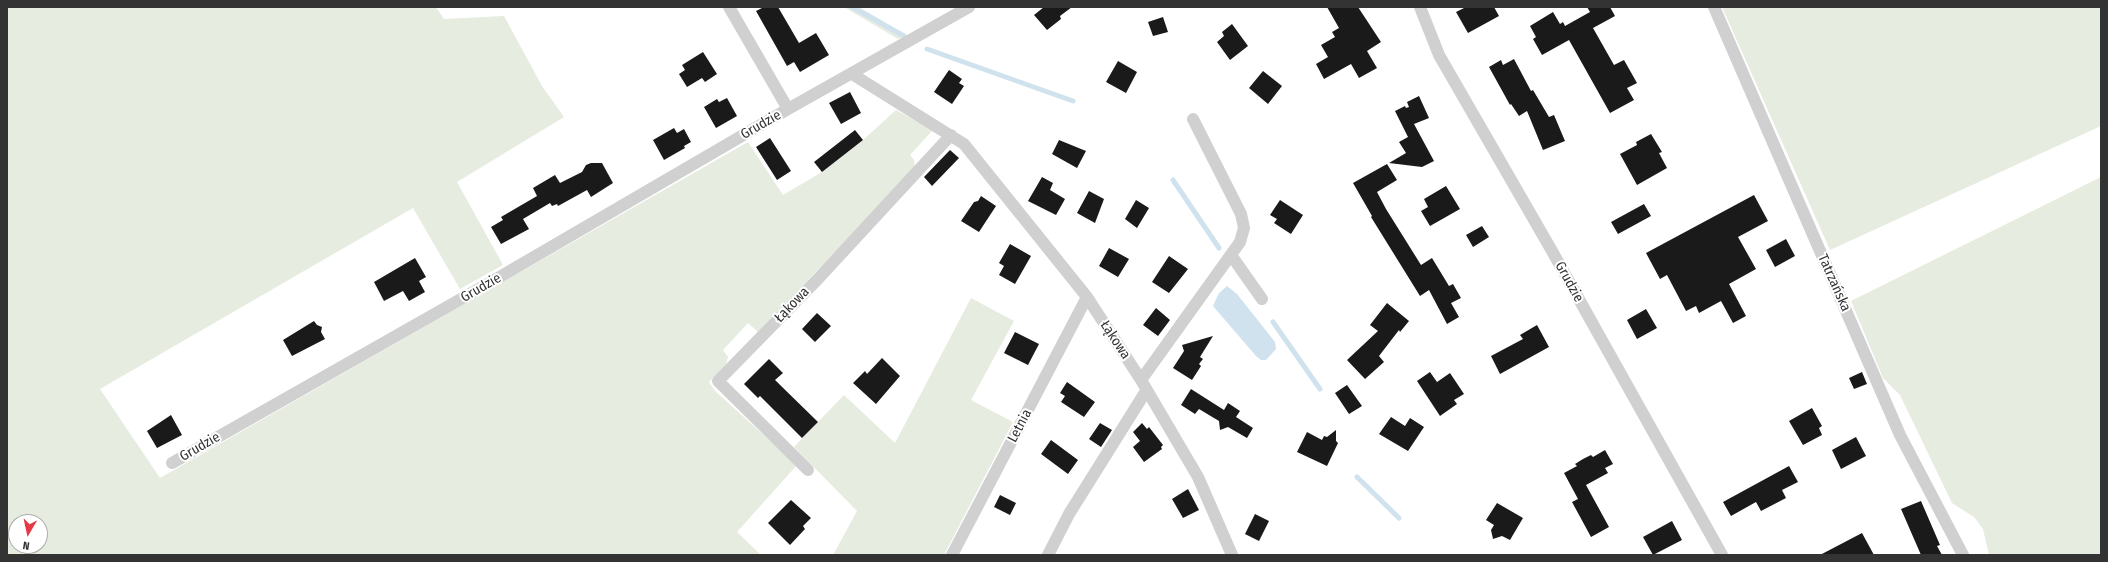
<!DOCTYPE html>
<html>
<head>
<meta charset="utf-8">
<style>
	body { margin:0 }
	#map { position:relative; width:2108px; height:562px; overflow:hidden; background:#fff; font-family:"Fira Sans Condensed",sans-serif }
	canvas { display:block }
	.frame { position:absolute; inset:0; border:8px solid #333; pointer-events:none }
	.north { position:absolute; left:8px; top:514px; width:40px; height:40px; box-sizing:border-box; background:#fff; border:1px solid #adadad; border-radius:50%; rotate:189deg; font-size:11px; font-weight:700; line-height:16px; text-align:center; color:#333 }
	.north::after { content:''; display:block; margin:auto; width:14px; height:18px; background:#e63946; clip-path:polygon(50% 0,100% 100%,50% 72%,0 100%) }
</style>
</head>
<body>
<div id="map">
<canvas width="2108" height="562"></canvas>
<div class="frame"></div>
<div class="north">N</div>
</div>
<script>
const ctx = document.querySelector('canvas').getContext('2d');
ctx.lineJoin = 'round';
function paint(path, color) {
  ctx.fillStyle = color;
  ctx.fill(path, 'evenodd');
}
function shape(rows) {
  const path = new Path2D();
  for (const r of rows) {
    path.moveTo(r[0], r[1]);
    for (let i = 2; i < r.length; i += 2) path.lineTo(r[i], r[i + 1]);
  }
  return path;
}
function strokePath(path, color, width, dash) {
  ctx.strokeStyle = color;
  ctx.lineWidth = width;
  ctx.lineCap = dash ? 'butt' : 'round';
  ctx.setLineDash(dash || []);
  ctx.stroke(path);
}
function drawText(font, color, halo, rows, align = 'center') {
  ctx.font = font + ' "Fira Sans Condensed",sans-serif';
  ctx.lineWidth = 4;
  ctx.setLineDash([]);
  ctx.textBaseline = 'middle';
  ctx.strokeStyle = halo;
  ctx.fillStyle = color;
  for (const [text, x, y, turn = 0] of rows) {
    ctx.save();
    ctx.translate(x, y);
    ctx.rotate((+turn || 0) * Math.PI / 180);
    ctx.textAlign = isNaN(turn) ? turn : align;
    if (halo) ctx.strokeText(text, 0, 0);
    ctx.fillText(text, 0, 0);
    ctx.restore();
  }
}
const green = shape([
	[7,7,436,7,444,19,504,16,542,86,564,117,457,182,503,265,460,289,413,208,100,389,160,478,748,142,783,195,822,172,863,140,896,110,933,130,910,155,914,160,915,169,758,332,748,323,723,350,728,357,726,364,709,382,715,391,797,465,737,532,761,555,7,555],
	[16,522,40,522,40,546,16,546],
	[844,7,859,7,908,36,898,39],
	[1722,7,2101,7,2101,126,1830,250],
	[2101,177,2101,555,1989,555,1983,529,1974,517,1952,503,1900,395,1883,378,1851,301],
	[971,298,1014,321,971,400,1013,422,944,555,833,555,857,511,794,447,844,395,895,443]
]);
const water = shape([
	[1227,286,1237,294,1275,342,1276,349,1266,360,1261,360,1256,356,1213,306,1219,293]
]);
const stream = shape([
	[852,7,904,36],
	[927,49,1073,101],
	[1173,180,1219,248],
	[1273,322,1320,389],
	[1357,477,1399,518]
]);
const building = shape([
	[764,7,778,7,799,43,816,33,829,55,800,72,794,62,787,66,756,11],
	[1044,7,1072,7,1060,16,1061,19,1047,30,1034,15],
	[1327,7,1358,7,1381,42,1367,51,1377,68,1359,78,1351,64,1324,79,1316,64,1328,57,1321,45,1335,37,1332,32,1339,28],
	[1466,7,1494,7,1499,16,1468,33,1456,12],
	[1587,7,1610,7,1615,16,1593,28,1614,65,1624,60,1637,83,1627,88,1634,100,1610,113,1569,40,1542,55,1533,39,1536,37,1530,26,1553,12,1560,24,1563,22,1565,26,1590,12],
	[1163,17,1168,32,1153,36,1148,22],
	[1232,24,1248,46,1230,60,1217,42,1224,36,1222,32],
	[703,52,717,74,705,82,702,78,687,87,679,74,685,70,682,65],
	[1514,59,1531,91,1533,90,1549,117,1554,115,1565,141,1543,150,1527,111,1519,116,1511,104,1510,105,1489,67,1501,60,1503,65],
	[1118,61,1137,72,1126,93,1106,82],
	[949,70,962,79,959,83,964,86,952,104,934,92],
	[1263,71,1282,86,1268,104,1249,88],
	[850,92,861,113,841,124,829,103],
	[1419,96,1429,118,1414,124,1434,161,1422,167,1389,163,1406,153,1399,142,1408,137,1395,111,1405,106,1406,108,1409,107,1407,102],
	[727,98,737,116,716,128,704,107,717,99,719,102],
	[674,128,677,133,684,129,691,142,684,146,685,148,664,160,653,140],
	[855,130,863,140,822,172,814,162],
	[1651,134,1662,152,1659,153,1667,168,1637,185,1620,154,1637,145,1636,142],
	[770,138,791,171,777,180,756,147],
	[1059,140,1086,151,1077,168,1052,154],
	[950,150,959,158,932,186,924,177],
	[591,163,602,163,613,183,591,197,587,190,558,206,557,204,552,206,550,203,523,219,529,229,501,244,491,227,503,220,501,217,537,196,533,188,555,175,560,183,582,172,586,165],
	[1387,164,1397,180,1377,192,1386,209,1421,265,1432,258,1449,286,1453,284,1461,298,1451,303,1459,317,1447,324,1429,290,1420,296,1371,217,1372,216,1353,183],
	[1042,177,1053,183,1050,190,1065,199,1056,215,1028,201],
	[1446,186,1460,209,1430,226,1421,211,1428,207,1424,199],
	[1089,191,1104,199,1095,223,1077,213],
	[1754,195,1768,221,1738,237,1756,269,1729,284,1746,316,1733,323,1721,301,1699,313,1696,306,1686,311,1667,275,1660,279,1646,253],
	[981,196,996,206,979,232,961,221,974,202,978,201],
	[1136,200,1149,208,1137,228,1125,219],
	[1280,200,1303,215,1291,234,1274,223,1277,219,1270,215],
	[1644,204,1651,216,1618,234,1611,222],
	[1482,226,1489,237,1473,247,1466,235],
	[1786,239,1795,256,1775,267,1766,250],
	[1010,244,1031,256,1015,284,999,275,1004,266,999,263],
	[1109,248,1129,259,1118,277,1099,266],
	[1169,256,1188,269,1169,293,1152,282],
	[415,258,426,277,419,281,425,292,409,301,403,291,384,301,374,282],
	[1387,303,1409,321,1400,332,1399,330,1379,356,1384,362,1365,379,1347,360,1378,331,1370,325],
	[1156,308,1170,320,1158,336,1143,325],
	[1646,309,1657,328,1637,339,1627,320],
	[817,313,831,326,815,342,802,329],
	[314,321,317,325,322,327,321,332,325,339,292,356,283,340],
	[1537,325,1549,347,1500,374,1491,356,1523,339,1520,335],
	[1015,332,1039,344,1028,365,1004,353],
	[1213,336,1200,357,1203,359,1199,364,1201,366,1192,380,1173,368,1184,351,1182,345],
	[882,358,900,376,876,404,853,383,865,371,867,374],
	[769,359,783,373,775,380,818,422,802,438,760,396,758,398,744,384],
	[1430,372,1437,382,1450,373,1464,394,1454,400,1457,404,1440,416,1417,381],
	[1862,372,1867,384,1854,389,1849,378],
	[1067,382,1095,402,1084,417,1061,402,1065,396,1060,393],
	[1347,385,1362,406,1349,414,1335,393],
	[1191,389,1224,410,1228,403,1240,411,1236,417,1253,428,1247,438,1228,427,1220,430,1219,421,1199,409,1195,414,1181,405],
	[1812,408,1822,426,1819,428,1822,435,1803,445,1789,421],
	[171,415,182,435,157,448,147,431],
	[1391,417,1405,426,1410,418,1424,427,1408,451,1379,434],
	[1100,423,1112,430,1101,447,1089,439],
	[1142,423,1147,429,1149,427,1163,445,1161,447,1162,449,1144,462,1133,447,1140,441,1133,432],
	[1336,430,1336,441,1338,443,1327,466,1297,452,1307,432,1322,440,1324,436,1327,437],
	[1856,437,1866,456,1841,469,1832,450],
	[1051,440,1078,460,1068,474,1041,454],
	[1605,450,1613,464,1605,468,1608,473,1586,485,1609,527,1591,537,1572,502,1578,499,1564,473,1577,466,1575,464,1583,459,1591,455,1593,457],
	[1789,466,1798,482,1782,490,1786,498,1761,511,1756,502,1731,516,1723,502],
	[1188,489,1199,510,1183,518,1172,499],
	[1000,495,1016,503,1010,515,994,507],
	[791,500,811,518,803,526,805,529,790,545,768,523],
	[1921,501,1940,545,1937,546,1942,555,1921,555,1901,509],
	[1497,503,1523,518,1510,540,1502,536,1493,539,1491,530,1494,525,1486,520],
	[1255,514,1269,521,1259,541,1245,534],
	[1672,521,1682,540,1653,555,1643,537],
	[1862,533,1874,555,1820,555]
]);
const minor = shape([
	[729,7,788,109,969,7],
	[1420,7,1439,55,1552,251,1722,555],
	[1714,7,1900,435,1963,555],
	[852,74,964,144,1087,297,1141,380,1198,477,1232,555],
	[1231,255,1262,299],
	[1141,380,1240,242,1244,228,1241,214,1193,119],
	[172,463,491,282,788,109],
	[808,470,718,381,817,280,951,135],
	[952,555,1087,297],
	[1048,555,1069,514,1146,391]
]);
const streetNames = [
	["Grudzie",761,125,-30],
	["Grudzie",1569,282,61],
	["Tatrzańska",1834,283,66],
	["Grudzie",481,288,-30],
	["Łąkowa",792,305,-46],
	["Łąkowa",1115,340,57],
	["Letnia",1020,426,-62],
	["Grudzie",200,447,-30]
];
paint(green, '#e6ecdf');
paint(water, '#cfe2ee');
strokePath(stream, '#cfe2ee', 5);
paint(building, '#1a1a1a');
strokePath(minor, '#d0d0d0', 12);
drawText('14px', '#333', '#fff', streetNames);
</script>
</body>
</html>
